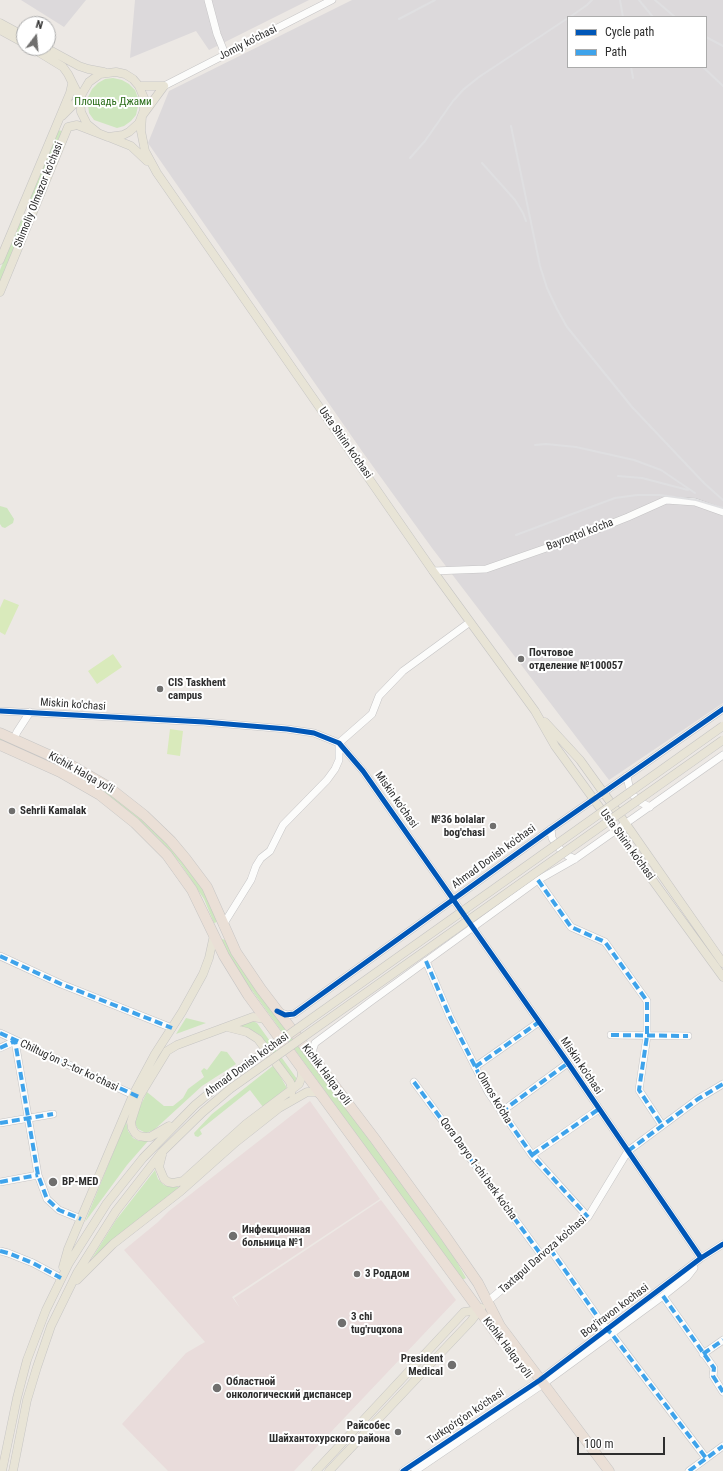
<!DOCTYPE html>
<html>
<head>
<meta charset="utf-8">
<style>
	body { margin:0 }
	#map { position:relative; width:723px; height:1471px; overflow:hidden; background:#ece8e4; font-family:"Roboto Condensed",sans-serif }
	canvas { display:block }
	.legend { position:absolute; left:567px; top:16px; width:140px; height:52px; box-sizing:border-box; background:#fff; border:1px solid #ababab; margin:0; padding:5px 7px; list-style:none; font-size:12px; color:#2e2e2e }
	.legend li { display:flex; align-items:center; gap:8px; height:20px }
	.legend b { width:20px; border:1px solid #ababab }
	.north { position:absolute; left:16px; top:16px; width:40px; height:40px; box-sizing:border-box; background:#fff; border:1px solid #ababab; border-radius:50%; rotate:16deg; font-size:11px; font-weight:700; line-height:16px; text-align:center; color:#2e2e2e }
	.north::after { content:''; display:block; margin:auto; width:14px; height:18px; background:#706f6e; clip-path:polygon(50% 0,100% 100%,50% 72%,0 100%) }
	.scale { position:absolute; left:577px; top:1437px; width:88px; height:18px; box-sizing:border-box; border:2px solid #2e2e2e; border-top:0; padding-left:5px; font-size:12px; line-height:14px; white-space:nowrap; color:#2e2e2e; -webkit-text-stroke:3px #fff; paint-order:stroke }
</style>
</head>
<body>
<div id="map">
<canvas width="723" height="1471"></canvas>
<ul class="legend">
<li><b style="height:5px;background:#0057b8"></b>Cycle path</li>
<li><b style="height:5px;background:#3ea3eb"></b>Path</li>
</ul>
<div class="north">N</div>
<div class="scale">100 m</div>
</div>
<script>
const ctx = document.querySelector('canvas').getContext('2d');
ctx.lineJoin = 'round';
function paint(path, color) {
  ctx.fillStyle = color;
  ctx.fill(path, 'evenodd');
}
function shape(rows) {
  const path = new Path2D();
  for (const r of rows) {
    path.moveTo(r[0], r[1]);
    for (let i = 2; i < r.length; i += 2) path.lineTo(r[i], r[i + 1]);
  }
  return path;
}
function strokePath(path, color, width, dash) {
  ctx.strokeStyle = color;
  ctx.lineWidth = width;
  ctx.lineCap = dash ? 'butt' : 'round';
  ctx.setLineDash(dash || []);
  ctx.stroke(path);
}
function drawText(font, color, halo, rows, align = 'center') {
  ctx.font = font + ' "Roboto Condensed",sans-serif';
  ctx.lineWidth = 4;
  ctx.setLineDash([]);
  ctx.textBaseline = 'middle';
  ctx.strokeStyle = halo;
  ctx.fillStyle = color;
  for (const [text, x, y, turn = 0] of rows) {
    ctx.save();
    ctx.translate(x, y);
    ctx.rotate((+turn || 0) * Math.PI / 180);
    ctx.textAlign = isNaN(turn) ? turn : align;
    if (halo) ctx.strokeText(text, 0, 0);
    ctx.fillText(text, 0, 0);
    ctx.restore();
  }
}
const industrial = shape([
	[21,0,86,0,64,27],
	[135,0,309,0,209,50,196,31,130,58],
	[352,0,723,0,723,703,609,780,432,548,364,454,148,143,169,91],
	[568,17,706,17,706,67,568,67]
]);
const medical = shape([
	[310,1101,380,1199,232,1297,240,1308,234,1298,381,1200,456,1300,294,1471,168,1471,122,1424,186,1353,205,1342,124,1250,158,1222,169,1211]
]);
const green = shape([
	[113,78,122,80,129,84,135,90,138,98,138,106,136,115,131,121,124,126,117,128,94,120,89,113,88,105,88,97,92,89,98,83,105,79],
	[58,130,62,131,32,204,29,205,28,203],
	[22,215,27,217,0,282,0,270],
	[0,506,7,508,14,519,13,523,5,528,2,527,0,524],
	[0,737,80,774,128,806,169,844,200,885,207,897,217,922,214,923,204,899,180,863,159,839,137,818,118,803,0,741],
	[222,939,225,940,384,1159,454,1257,466,1278,462,1280,232,963,221,940],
	[186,1018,206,1023,176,1034],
	[253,1021,257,1023,297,1079,293,1085,292,1080,260,1035,251,1030,239,1026],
	[221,1051,227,1052,236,1064,202,1086,154,1130,146,1133,138,1129,135,1124,135,1117,147,1092,164,1106,173,1106,183,1098,188,1089,204,1077,201,1071,204,1068,207,1070],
	[274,1065,288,1090,263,1107,250,1090,200,1130,202,1134,198,1137,195,1136,194,1133,212,1114],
	[126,1121,128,1131,133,1138,139,1141,148,1141,127,1165,85,1222],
	[155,1170,158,1179,164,1185,171,1187,182,1187,105,1247,91,1260,116,1220]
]);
const pitch = shape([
	[4,599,19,605,5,635,0,632,0,608],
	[113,654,122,667,97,684,88,671],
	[170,729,183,731,180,756,167,754]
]);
const minor = shape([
	[208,0,217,34,225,54],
	[164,86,332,0],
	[433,571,486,569,575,538,628,517,666,500,695,502,723,512],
	[0,711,204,722,287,729,314,733,339,743,363,771,568,1063,701,1258],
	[14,739,17,732,30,712],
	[627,776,629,786,633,795,640,802,650,807],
	[551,829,552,838,558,847,566,855,575,859],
	[538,880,571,927,605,942,647,1001,647,1036,639,1090,662,1125],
	[223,925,251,880,256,866,261,858,270,851,283,825,327,780,335,769,339,760,339,743,372,714,379,696,403,671,470,622],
	[0,956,61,984,172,1028],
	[426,961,450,1017,488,1092,532,1155,588,1217],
	[279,1012,287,1015,294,1014,551,829,723,709],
	[0,1033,138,1097],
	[611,1035,688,1036],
	[0,1048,15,1041,38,1175,47,1199,59,1210,81,1219],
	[313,1056,313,1049,315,1043,370,1002,538,880,575,859,723,755],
	[475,1067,539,1022],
	[414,1082,542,1256],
	[501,1112,568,1063],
	[0,1123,53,1114],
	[532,1155,599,1109],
	[0,1182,38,1175],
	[550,1249,607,1330,611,1333,706,1458],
	[0,1251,8,1253,33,1263,61,1278],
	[663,1296,714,1368,713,1376,723,1392],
	[487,1302,588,1217,628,1151,698,1099,723,1084],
	[703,1354,723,1340],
	[403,1471,540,1380,701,1258,723,1244],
	[415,1471,543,1384,663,1296,687,1277,694,1268],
	[689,1471,723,1446]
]);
const major = shape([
	[0,23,24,36],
	[0,30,24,43],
	[32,48,63,67,68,74,80,98,62,116],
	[46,48,79,66,88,69,104,72],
	[139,86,164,86],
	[164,86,142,116,141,131,145,151,157,173,433,571,535,711,555,746,723,977],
	[111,138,131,146,147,161],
	[0,260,70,93,72,84],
	[0,292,68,127,77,125,108,137,123,135,129,132,139,123,144,110,144,98,139,86,133,79,125,74,116,72,100,74,89,82,83,92,80,98,81,112,87,124,97,132],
	[545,722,580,760,626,824,723,963],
	[227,1027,247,1032,258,1039,290,1082,292,1090,291,1093],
	[169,1126,150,1137,145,1137,139,1136,135,1133,132,1128,131,1122,139,1097,167,1051,177,1045,253,1017,265,1019],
	[162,1155,159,1167,164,1179,168,1182,173,1183,183,1181,246,1124,299,1084,302,1076,301,1068],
	[63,1267,68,1249,133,1095,155,1054,182,1012,203,974,209,958,214,935],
	[77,1280,113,1244,181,1191,236,1142,279,1108,307,1092,316,1092,322,1096],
	[2,1471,17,1398,27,1360,46,1310,69,1263,107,1203,143,1158,195,1105,225,1080],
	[13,1471,27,1400,37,1367,51,1326,77,1273,116,1211,162,1152,203,1112,230,1089],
	[316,1471,464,1312,479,1310],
	[329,1471,471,1321,481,1308]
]);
const highway = shape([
	[0,733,69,764,107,786,144,815,171,841,186,859,207,887,236,952,261,989,375,1139,444,1234,478,1283,500,1326,609,1471],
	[0,745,60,772,100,795,135,823,167,855,192,890,224,956,248,995,501,1340]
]);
const rail = shape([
	[620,0,623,17],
	[639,0,653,17],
	[655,0,675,17],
	[570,17,587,5,592,0],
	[399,19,435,0],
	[706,37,723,46],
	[631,67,633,78],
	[703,67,723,86],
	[511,126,540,266,547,288,557,309,567,327,632,407,704,483,723,500],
	[410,158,425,141,453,101,464,89,479,77,568,18],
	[482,163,515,200,523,213,526,221],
	[535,445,546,444,576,447,634,460,661,470,695,493],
	[618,476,642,478,688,490],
	[516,535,615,498,637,495,660,495,696,500,723,508]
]);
const majorBridge = shape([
	[225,1080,723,726],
	[230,1089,723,740]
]);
const quiet = shape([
	[538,880,571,927,605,942,647,1001,647,1036,639,1090,662,1125],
	[0,956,61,984,172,1028],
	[426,961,450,1017,488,1092,532,1155,588,1217],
	[0,1033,139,1097],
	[611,1035,688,1036],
	[0,1048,15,1041,38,1175,47,1199,59,1210,81,1219],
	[475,1067,539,1022],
	[414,1082,542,1256],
	[501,1112,568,1063],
	[0,1123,53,1114],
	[628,1151,698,1099,723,1084],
	[532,1155,599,1109],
	[0,1182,38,1175],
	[550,1249,607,1330,611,1333,706,1458],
	[0,1251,8,1253,33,1263,61,1278],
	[663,1296,714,1368,713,1376,723,1392],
	[703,1354,723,1340],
	[689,1471,723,1446]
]);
const cycleway = shape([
	[0,711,204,722,287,729,314,733,339,743,363,771,568,1063,701,1258],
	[277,1011,285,1015,294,1014,551,829,723,709],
	[403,1471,540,1380,701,1258,723,1244]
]);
const markers = [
	[521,659,4,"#706f6e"],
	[160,689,4,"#706f6e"],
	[12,811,4,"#706f6e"],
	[493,826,4,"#706f6e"],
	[53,1182,5,"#706f6e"],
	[233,1236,5,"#706f6e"],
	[357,1274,4,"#706f6e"],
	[342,1323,5,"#706f6e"],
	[452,1365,5,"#706f6e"],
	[217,1388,5,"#706f6e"],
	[398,1432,4,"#706f6e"]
];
const streetNames = [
	["Jomiy ko'chasi",248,43,-27],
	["Shimoliy Olmazor ko'chasi",39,195,-68],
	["Usta Shirin ko'chasi",345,443,55],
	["Bayroqtol ko'cha",580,535,-21],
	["Miskin ko'chasi",73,705,4],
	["Kichik Halqa yo'li",81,773,29],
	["Miskin ko'chasi",396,800,55],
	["Usta Shirin ko'chasi",627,845,54],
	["Ahmad Donish ko'chasi",494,857,-36],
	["Ahmad Donish ko'chasi",247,1065,-36],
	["Chiltug'on 3--tor koʻchasi",69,1066,25],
	["Miskin ko'chasi",581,1066,56],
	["Kichik Halqa yo'li",326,1075,53],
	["Olmos ko'cha",494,1098,59],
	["Qora Daryo 1-chi berk ko'cha",478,1169,54],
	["Taxtapul Darvoza ko'chasi",543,1255,-41],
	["Bog'iravon kochasi",615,1311,-37],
	["Kichik Halqa yo'li",507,1348,53],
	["Turkqo'rg'on ko'chasi",466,1417,-34]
];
const parkNames = [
	["Площадь Джами",113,102]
];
const poiNames = [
	["Почтовое",529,653],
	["отделение №100057",529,666],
	["CIS Taskhent",168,683],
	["campus",168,696],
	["Sehrli Kamalak",20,811],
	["№36 bolalar",485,820,"right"],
	["bog'chasi",485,833,"right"],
	["BP-MED",62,1182],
	["Инфекционная",242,1230],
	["больница №1",242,1243],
	["3 Роддом",365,1274],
	["3 chi",351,1317],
	["tug'ruqxona",351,1330],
	["President",443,1359,"right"],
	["Medical",443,1372,"right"],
	["Областной",226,1382],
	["онкологический диспансер",226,1395],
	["Райсобес",390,1426,"right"],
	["Шайхантохурского района",390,1439,"right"]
];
paint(industrial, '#dcd9db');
paint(medical, '#e9dcdb');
paint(green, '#cee6be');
paint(pitch, '#d9eabb');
strokePath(minor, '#c5c4c5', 8);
strokePath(major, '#c6c5c4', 9);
strokePath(highway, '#c6c5c4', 11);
strokePath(minor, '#fcfcfb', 7);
strokePath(major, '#e8e4d6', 8);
strokePath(highway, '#eadfd6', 10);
strokePath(rail, '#dfdfe1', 2);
strokePath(majorBridge, '#c6c5c4', 9, []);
strokePath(majorBridge, '#e8e4d6', 8);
strokePath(quiet, '#3ea3eb', 4, [8, 4]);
strokePath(cycleway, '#0057b8', 5);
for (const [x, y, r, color] of markers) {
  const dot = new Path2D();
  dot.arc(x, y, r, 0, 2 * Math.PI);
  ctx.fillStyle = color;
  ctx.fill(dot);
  strokePath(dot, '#fff', 1.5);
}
drawText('11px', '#2e2e2e', '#fff', streetNames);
drawText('11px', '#2c6e1b', '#fff', parkNames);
drawText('bold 11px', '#2e2e2e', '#fff', poiNames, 'left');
</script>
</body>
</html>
